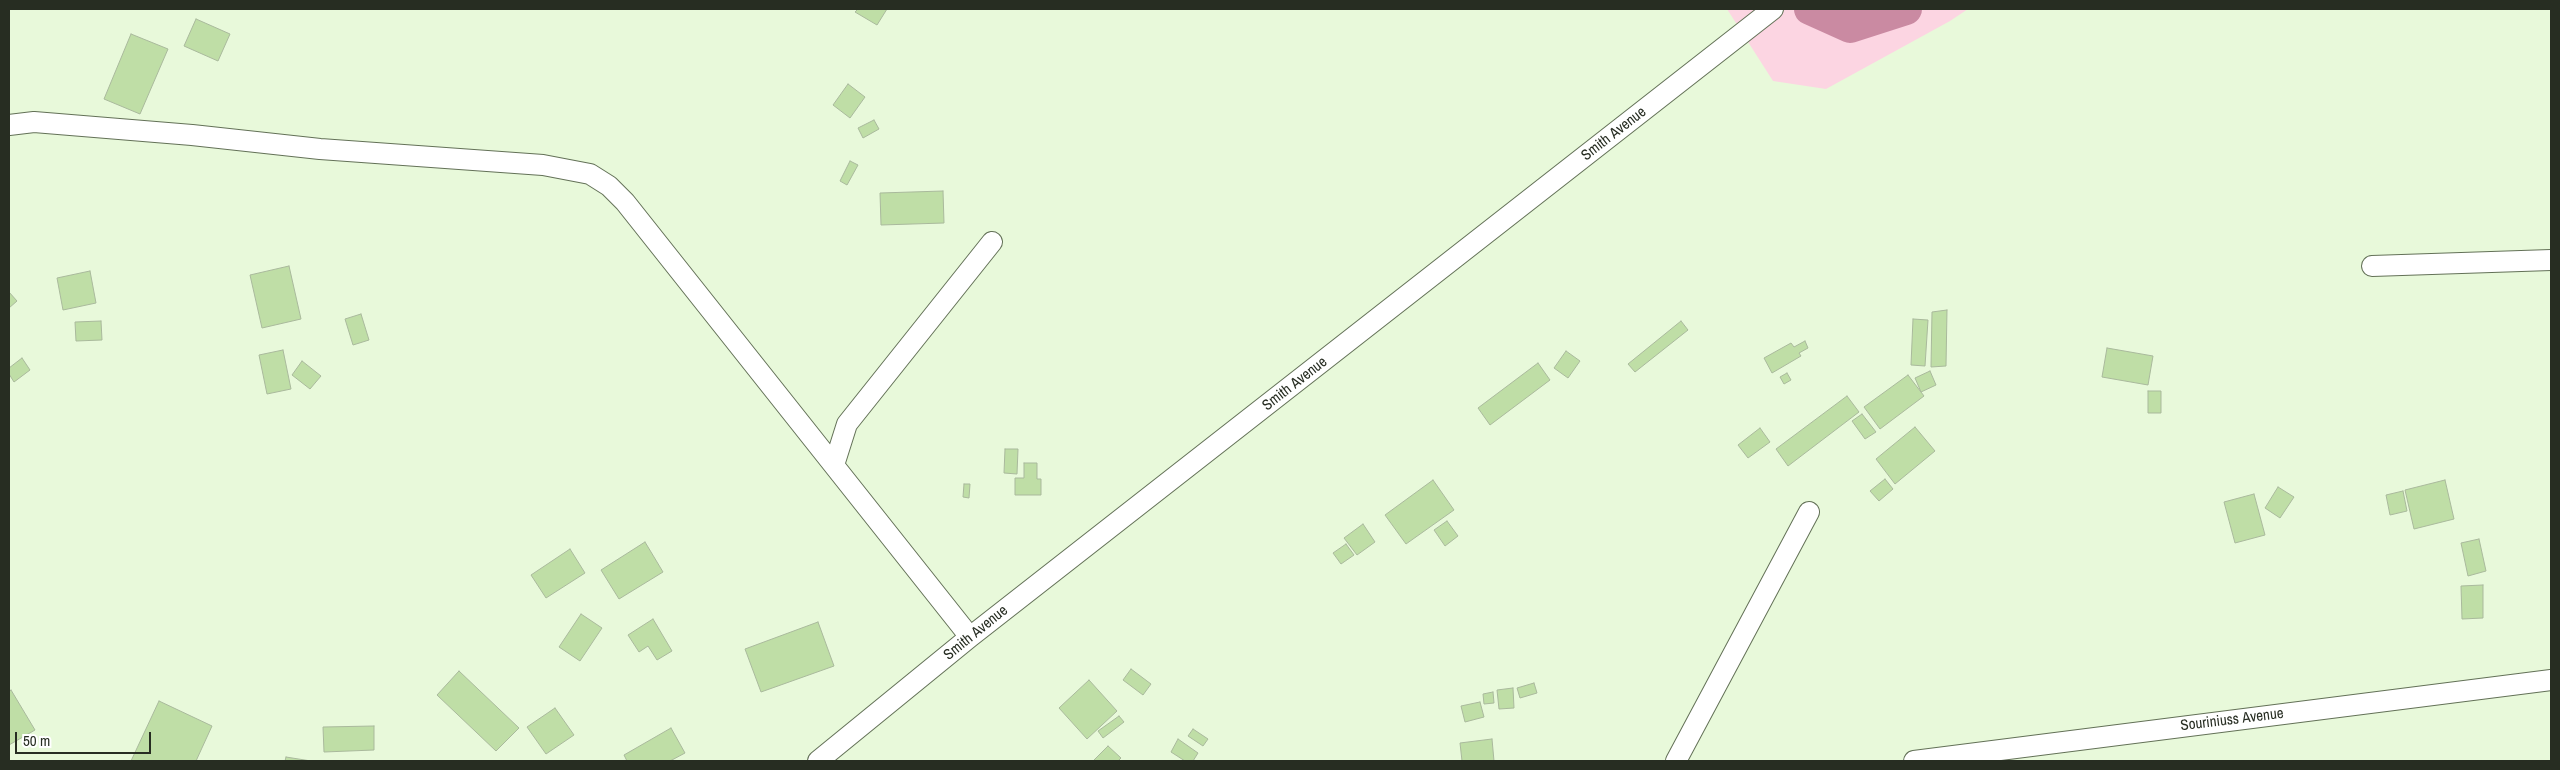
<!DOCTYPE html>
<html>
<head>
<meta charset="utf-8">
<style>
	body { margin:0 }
	#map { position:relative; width:2560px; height:770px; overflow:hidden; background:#e8f9da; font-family:"Archivo Narrow",sans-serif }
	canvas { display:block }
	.frame { position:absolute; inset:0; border:10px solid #272d22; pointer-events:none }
	.scale { position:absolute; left:15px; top:732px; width:136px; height:22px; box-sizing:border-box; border:2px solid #272d22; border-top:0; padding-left:6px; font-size:15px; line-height:18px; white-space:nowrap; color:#272d22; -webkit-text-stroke:4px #fff; paint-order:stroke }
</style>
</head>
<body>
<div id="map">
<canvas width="2560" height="770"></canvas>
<div class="frame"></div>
<div class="scale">50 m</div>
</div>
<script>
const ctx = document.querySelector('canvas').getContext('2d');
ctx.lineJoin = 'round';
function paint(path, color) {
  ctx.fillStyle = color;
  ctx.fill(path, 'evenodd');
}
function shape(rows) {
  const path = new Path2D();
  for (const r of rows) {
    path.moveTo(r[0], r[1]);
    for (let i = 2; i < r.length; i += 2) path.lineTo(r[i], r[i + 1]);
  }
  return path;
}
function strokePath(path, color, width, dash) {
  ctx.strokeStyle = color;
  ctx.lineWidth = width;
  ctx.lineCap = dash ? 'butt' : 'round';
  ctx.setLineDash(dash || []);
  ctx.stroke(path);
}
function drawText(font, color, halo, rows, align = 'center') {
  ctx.font = font + ' "Archivo Narrow",sans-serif';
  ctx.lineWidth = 4;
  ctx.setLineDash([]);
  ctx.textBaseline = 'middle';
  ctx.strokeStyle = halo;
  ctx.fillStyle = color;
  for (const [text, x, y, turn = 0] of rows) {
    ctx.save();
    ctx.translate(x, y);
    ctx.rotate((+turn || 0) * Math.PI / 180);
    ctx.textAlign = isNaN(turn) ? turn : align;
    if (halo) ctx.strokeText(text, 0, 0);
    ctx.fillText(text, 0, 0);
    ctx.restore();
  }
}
const green = shape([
	[1727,9,1968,9,1950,21,1826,89,1773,81]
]);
const river = shape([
	[1810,9,1850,27,1906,9]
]);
const building = shape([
	[858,9,887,9,877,25,855,12,858,9],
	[196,19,230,34,218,61,184,46,196,19],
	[131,34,168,49,140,114,104,99,131,34],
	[848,84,865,97,850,118,833,105,848,84],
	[874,120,879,129,863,138,858,128,874,120],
	[850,161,858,165,847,185,840,181,850,161],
	[943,191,944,223,881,225,880,193,943,191],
	[289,266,301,319,262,328,250,275,289,266],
	[90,271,96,303,63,310,57,278,90,271],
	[9,292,17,301,9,308,9,292],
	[1947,310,1946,366,1931,367,1932,312,1947,310],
	[361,314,369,340,353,345,345,319,361,314],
	[1913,319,1928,320,1925,366,1911,365,1913,319],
	[101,321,102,340,76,341,75,322,101,321],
	[1681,321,1688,330,1635,372,1628,364,1681,321],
	[1805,341,1808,348,1799,353,1801,356,1772,373,1764,358,1791,343,1794,347,1805,341],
	[2107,348,2153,356,2148,385,2102,377,2107,348],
	[283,350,291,389,267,394,259,355,283,350],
	[1566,351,1580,361,1568,378,1554,368,1566,351],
	[22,358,30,370,14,382,9,374,9,368,22,358],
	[302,361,321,376,310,389,292,375,302,361],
	[1538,363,1550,380,1490,425,1478,408,1538,363],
	[1930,371,1936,385,1921,392,1915,378,1930,371],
	[1787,373,1791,380,1784,384,1780,377,1787,373],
	[1908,375,1924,396,1880,429,1864,407,1908,375],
	[2148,391,2161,391,2161,413,2148,413,2148,391],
	[1847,396,1859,412,1788,466,1776,449,1847,396],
	[1862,414,1876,432,1865,439,1852,421,1862,414],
	[1915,427,1935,451,1895,484,1876,459,1915,427],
	[1760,428,1770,442,1748,458,1738,445,1760,428],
	[1005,449,1018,449,1017,474,1004,473,1005,449],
	[1024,463,1037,463,1037,479,1041,479,1041,495,1015,495,1015,478,1024,478,1024,463],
	[1885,479,1893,489,1879,501,1870,491,1885,479],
	[1433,480,1454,510,1406,544,1385,515,1433,480],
	[2445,480,2454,519,2414,529,2405,490,2445,480],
	[964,484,970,484,969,498,963,497,964,484],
	[2278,487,2294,497,2280,518,2265,508,2278,487],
	[2403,491,2407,511,2390,515,2386,495,2403,491],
	[2254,494,2265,535,2235,543,2224,502,2254,494],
	[1447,521,1458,536,1445,546,1434,530,1447,521],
	[1363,524,1375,542,1357,555,1344,538,1363,524],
	[2479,539,2486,571,2468,576,2461,543,2479,539],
	[645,542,663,572,619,599,601,570,645,542],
	[1346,544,1354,555,1341,564,1333,553,1346,544],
	[570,549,585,573,546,598,531,575,570,549],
	[2483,585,2483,618,2462,619,2461,586,2483,585],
	[581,614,602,628,580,661,559,647,581,614],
	[653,619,672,651,657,660,648,646,639,652,628,635,653,619],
	[818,622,834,666,761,692,745,649,818,622],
	[1131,669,1151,684,1143,695,1123,680,1131,669],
	[459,671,519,728,496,751,437,695,459,671],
	[1089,680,1117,711,1087,739,1059,708,1089,680],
	[1534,683,1537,693,1520,698,1517,688,1534,683],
	[1513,688,1514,708,1499,709,1497,690,1513,688],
	[11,690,35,730,9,745,9,692,11,690],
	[1493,692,1494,703,1484,704,1483,694,1493,692],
	[159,701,212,726,196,761,131,761,159,701],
	[1480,702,1484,717,1465,722,1461,706,1480,702],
	[555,708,574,735,546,754,527,727,555,708],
	[1119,716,1124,722,1103,738,1098,731,1119,716],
	[374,726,374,750,324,752,323,727,374,726],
	[671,728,685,753,670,761,627,761,624,755,671,728],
	[1193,729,1208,739,1203,746,1188,736,1193,729],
	[1178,739,1198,753,1193,761,1185,761,1171,752,1178,739],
	[1492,739,1494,761,1462,761,1460,743,1492,739],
	[1108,746,1121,758,1118,761,1093,761,1108,746],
	[286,757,311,761,285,761,286,757]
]);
const minor = shape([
	[9,125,34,122,192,135,320,149,543,165,590,174,609,186,625,202,970,637],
	[2372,266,2551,260],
	[834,465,847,424,992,242],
	[818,761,970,637,1773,9],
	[1676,761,1809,512],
	[1914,761,2551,680]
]);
const streetNames = [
	["Smith Avenue",1614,134,-38],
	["Smith Avenue",1295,384,-38],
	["Smith Avenue",976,633,-39],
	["Souriniuss Avenue",2232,720,-7]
];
paint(green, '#fcd5e2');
strokePath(river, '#ca8aa2', 32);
paint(building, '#bfdea6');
strokePath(building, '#a9b99c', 1);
strokePath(minor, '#637157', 22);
strokePath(minor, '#fff', 20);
drawText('15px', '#272d22', '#fff', streetNames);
</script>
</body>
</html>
